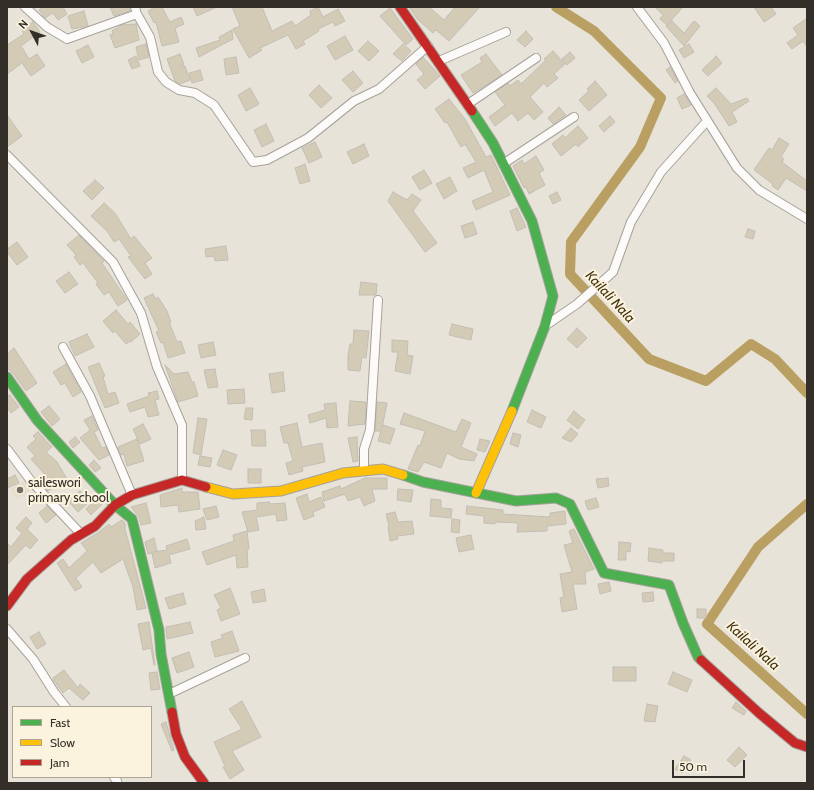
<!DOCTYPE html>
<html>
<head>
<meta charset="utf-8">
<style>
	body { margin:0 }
	#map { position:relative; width:814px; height:790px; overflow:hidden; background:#e8e3d8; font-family:Cabin,sans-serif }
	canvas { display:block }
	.frame { position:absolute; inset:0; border:8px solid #332f28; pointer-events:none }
	.legend { position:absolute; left:12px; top:706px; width:140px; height:72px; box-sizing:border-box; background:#fcf3df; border:1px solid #aca596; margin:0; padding:5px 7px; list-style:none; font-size:12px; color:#332f28 }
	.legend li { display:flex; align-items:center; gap:8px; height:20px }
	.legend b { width:20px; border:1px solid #aca596 }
	.north { position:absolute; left:12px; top:12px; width:40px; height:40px; -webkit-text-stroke:3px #fcf3df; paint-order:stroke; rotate:311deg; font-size:11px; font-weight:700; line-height:16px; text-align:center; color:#332f28 }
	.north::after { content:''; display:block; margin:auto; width:14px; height:18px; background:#332f28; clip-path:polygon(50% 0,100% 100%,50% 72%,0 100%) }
	.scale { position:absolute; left:672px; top:760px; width:73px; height:18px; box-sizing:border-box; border:2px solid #332f28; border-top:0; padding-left:5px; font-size:12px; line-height:14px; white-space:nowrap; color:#332f28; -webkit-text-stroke:3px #fcf3df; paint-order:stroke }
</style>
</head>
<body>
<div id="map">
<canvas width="814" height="790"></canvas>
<div class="frame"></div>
<ul class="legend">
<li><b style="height:5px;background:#4caf50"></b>Fast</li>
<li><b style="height:5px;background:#ffc107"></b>Slow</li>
<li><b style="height:5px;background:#c62828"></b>Jam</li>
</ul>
<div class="north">N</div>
<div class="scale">50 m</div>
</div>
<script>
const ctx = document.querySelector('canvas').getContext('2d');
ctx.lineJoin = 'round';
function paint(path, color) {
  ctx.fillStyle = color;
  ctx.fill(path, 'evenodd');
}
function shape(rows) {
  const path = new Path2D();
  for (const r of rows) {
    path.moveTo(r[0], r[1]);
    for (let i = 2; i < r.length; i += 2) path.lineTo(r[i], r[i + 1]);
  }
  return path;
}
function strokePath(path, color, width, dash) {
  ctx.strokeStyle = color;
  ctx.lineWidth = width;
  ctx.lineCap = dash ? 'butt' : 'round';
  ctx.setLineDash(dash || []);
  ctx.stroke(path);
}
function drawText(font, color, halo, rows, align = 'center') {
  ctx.font = font + ' Cabin,sans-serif';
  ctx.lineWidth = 4;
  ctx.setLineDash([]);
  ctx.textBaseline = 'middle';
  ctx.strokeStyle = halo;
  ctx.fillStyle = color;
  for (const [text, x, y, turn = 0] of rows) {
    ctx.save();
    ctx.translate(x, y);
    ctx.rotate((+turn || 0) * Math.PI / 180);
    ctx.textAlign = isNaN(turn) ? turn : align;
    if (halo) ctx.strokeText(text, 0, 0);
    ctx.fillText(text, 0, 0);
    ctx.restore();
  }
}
const built = shape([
	[25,481,30,491,16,499,11,489]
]);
const canal = shape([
	[556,7,594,31,661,98,640,147,571,242,570,274,649,359,706,381,751,344,775,359,807,393],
	[807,504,758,547,707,624,807,714]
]);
const building = shape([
	[43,7,63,7,67,14,58,20,53,13,45,18,39,10,43,7],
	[110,7,130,7,130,11,114,16,110,7],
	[155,7,162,7,170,22,181,17,184,24,175,28,179,42,162,46,156,22,154,23,148,11,155,7],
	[193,7,217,7,197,16,193,7],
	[232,7,262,7,272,31,292,21,295,26,311,15,310,11,318,7,323,17,338,9,345,21,335,26,333,22,318,29,319,31,303,41,305,44,296,49,288,35,260,48,262,50,249,58,233,29,240,26,232,7],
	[409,7,429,7,444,20,455,7,480,7,449,41,436,30,433,33,418,20,409,7],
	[655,7,683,7,667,25,660,19,663,15,655,7],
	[754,7,771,7,776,14,764,22,754,7],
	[390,8,413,39,406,45,380,16,390,8],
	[84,11,88,26,72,29,68,16,84,11],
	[807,18,807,47,803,41,792,49,787,43,798,35,793,28,807,18],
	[672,21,684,33,694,21,700,26,684,46,666,26,672,21],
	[33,22,40,32,21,46,29,59,37,54,45,66,31,76,22,63,7,74,7,45,24,34,22,30,33,22],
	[136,24,139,40,115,48,110,35,113,34,112,31,122,25,136,24],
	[232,30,233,39,199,57,196,48,220,40,219,37,232,30],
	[526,31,533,39,525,47,517,40,526,31],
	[345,36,353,50,335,60,327,46,345,36],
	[368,41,379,51,369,61,358,51,368,41],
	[146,44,149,57,139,60,136,47,146,44],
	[403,44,411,51,402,61,393,54,403,44],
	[689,44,694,52,684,58,679,50,689,44],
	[88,45,94,57,82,63,76,51,88,45],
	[553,51,565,64,554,74,558,78,547,87,544,83,530,97,543,112,534,120,528,113,518,121,512,113,495,126,489,117,505,105,495,92,508,83,510,86,518,80,521,84,546,60,544,59,553,51],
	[570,52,575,58,567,65,562,59,570,52],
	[180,54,184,64,180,66,185,66,190,80,180,84,175,81,167,59,180,54],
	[486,54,502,75,473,93,461,75,482,62,480,58,486,54],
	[136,56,140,66,132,69,128,60,136,56],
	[716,56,722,63,708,76,702,70,716,56],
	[236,57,239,73,226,75,224,59,236,57],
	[423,57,440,76,425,89,417,80,424,74,416,64,423,57],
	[670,67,678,81,675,83,666,70,670,67],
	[200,70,203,80,192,83,189,73,200,70],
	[353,71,363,83,353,92,342,80,353,71],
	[595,81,607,95,589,111,579,100,589,91,587,89,595,81],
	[319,85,332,98,321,108,309,95,319,85],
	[250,88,259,104,246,111,238,95,250,88],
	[716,88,731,104,747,98,749,101,732,112,737,122,729,126,714,103,707,96,716,88],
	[684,94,691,105,682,109,677,98,684,94],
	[449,99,465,119,486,157,491,155,510,195,476,210,472,201,493,192,484,170,468,178,463,168,476,162,465,144,461,147,447,122,445,123,435,109,449,99],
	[559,107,566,115,553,124,548,118,559,107],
	[7,115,22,136,7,147,7,115],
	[610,116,615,122,604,132,599,126,610,116],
	[266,124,274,141,262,147,254,130,266,124],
	[578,126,588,138,578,147,576,144,561,156,552,144,563,135,565,138,578,126],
	[779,138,789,144,781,157,784,159,782,162,807,181,807,191,786,178,778,190,772,186,773,184,754,170,769,148,772,150,779,138],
	[315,142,322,157,309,163,302,148,315,142],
	[364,144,369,156,353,164,347,152,364,144],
	[536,156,544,170,539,173,545,185,529,194,526,187,524,188,513,166,522,160,524,164,536,156],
	[305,164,310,181,300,184,295,168,305,164],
	[424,170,432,183,420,190,412,177,424,170],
	[450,177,457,191,444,199,436,184,450,177],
	[95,180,104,188,92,200,83,191,95,180],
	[393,192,407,200,412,194,421,200,413,211,437,243,425,252,388,201,393,192],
	[557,192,561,200,553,204,549,196,557,192],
	[104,203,115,213,131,239,134,236,152,258,145,263,152,274,145,279,128,257,131,256,119,239,114,242,107,231,91,216,104,203],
	[517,208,526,227,517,231,510,211,517,208],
	[473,222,477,234,465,238,461,226,473,222],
	[748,229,755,231,753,239,745,237,748,229],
	[79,235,102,259,104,261,102,263,127,300,118,306,109,292,104,295,96,284,98,283,83,263,80,265,74,257,76,255,67,245,79,235],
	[17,242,28,257,17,265,7,252,7,249,17,242],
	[226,246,228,260,215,261,214,256,206,257,205,249,226,246],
	[69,272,78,284,65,293,56,281,69,272],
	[361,282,377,284,376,295,359,295,361,282],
	[153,294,156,299,158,297,167,311,171,322,169,322,177,342,181,341,185,353,168,358,163,342,161,343,156,332,159,331,144,298,153,294],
	[116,310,128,324,130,322,140,334,131,342,130,341,126,344,115,331,113,333,103,321,116,310],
	[452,324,473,329,471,340,449,335,452,324],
	[577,328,587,338,577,348,567,339,577,328],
	[354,330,369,331,366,358,362,357,360,371,348,370,348,355,350,344,353,344,354,330],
	[87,334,94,347,75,356,69,342,87,334],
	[392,340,408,341,407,355,413,356,410,374,395,371,398,352,392,352,392,340],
	[213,342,216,355,201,358,198,345,213,342],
	[14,348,37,383,26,391,13,373,7,368,7,354,14,348],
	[99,363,105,376,103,377,108,394,115,392,119,403,105,408,88,367,99,363],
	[66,364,81,392,73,397,65,383,61,385,53,372,66,364],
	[165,365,174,374,188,372,192,382,194,382,198,396,178,402,165,365],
	[215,369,218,387,208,388,204,370,215,369],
	[283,372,285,391,272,393,269,374,283,372],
	[244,389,245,403,228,404,227,390,244,389],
	[157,391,159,399,155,400,159,415,148,417,145,407,130,412,127,404,149,396,148,393,157,391],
	[10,395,19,407,11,413,7,408,7,397,10,395],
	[350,401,366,402,365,424,348,426,350,401],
	[377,402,387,403,382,428,383,425,395,429,390,444,378,441,381,431,375,431,377,402],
	[336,403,338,427,327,428,326,418,310,423,308,415,325,410,324,404,336,403],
	[49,406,60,419,52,426,41,412,49,406],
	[246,408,253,408,252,420,244,419,246,408],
	[532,410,546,417,541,428,527,422,532,410],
	[574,411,585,420,578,429,567,420,574,411],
	[404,413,456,432,462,419,471,423,461,447,477,454,474,461,459,459,447,453,441,468,424,462,418,472,408,469,418,445,420,446,425,431,400,424,404,413],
	[92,416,98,430,94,432,102,448,106,447,109,455,99,460,80,438,90,430,84,420,92,416],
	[198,418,207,419,201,455,193,453,198,418],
	[297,423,302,447,322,443,325,462,302,467,303,471,289,475,286,463,293,461,288,443,284,443,280,427,297,423],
	[143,424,151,439,140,444,133,429,143,424],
	[571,428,578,434,571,442,562,438,571,428],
	[251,430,265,430,266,446,252,446,251,430],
	[38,432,52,447,46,452,57,462,67,479,48,491,41,483,48,478,31,459,35,456,27,447,36,439,33,436,38,432],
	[513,433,521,435,518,447,510,444,513,433],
	[75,437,80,442,73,448,69,442,75,437],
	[357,437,358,461,353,462,348,438,357,437],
	[137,439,144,461,127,466,124,454,121,455,118,447,137,439],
	[480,439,490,441,485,452,477,450,480,439],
	[223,450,237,455,231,470,217,465,223,450],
	[200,456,212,458,210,467,198,465,200,456],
	[94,460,101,468,95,472,89,465,94,460],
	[248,469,261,469,261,483,248,483,248,469],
	[15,475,19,483,7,488,7,479,15,475],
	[365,478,387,478,387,489,372,489,375,501,364,506,360,497,348,501,345,494,324,501,322,492,340,486,341,489,365,478],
	[608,478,609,486,598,488,596,479,608,478],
	[182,488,182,492,198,492,200,509,179,512,178,505,161,507,160,495,182,488],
	[398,489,413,490,411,502,397,500,398,489],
	[80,491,89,502,78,512,68,501,80,491],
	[307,494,309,502,321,497,325,507,313,512,314,516,304,520,296,498,307,494],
	[98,497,103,503,91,515,86,509,98,497],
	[596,498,599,507,588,510,585,501,596,498],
	[431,499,441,500,441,508,452,509,451,518,430,516,431,499],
	[269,502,270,504,285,503,287,520,277,521,276,514,256,517,259,530,248,532,242,512,257,510,257,503,269,502],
	[146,503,151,523,141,525,139,517,131,507,146,503],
	[47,506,56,515,46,523,39,513,47,506],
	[216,506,219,517,207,520,203,509,216,506],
	[467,506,503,510,503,514,550,517,550,513,565,511,566,524,547,526,547,531,517,532,518,523,495,522,495,524,484,523,484,516,466,514,467,506],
	[395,512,398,522,412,521,414,534,397,536,398,539,390,541,388,526,389,526,386,514,395,512],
	[26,517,32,523,27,529,38,540,30,549,26,545,7,565,7,543,11,547,22,533,16,528,26,517],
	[204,517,206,529,196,530,195,521,204,517],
	[452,519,460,520,459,533,451,532,452,519],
	[122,520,125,523,125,529,146,608,137,610,133,587,123,559,101,573,93,562,76,578,82,587,75,591,57,563,63,559,69,568,87,551,81,543,99,532,109,524,111,527,122,520],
	[574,529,594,569,585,572,586,584,573,584,577,609,562,612,560,598,564,597,560,574,572,572,564,545,573,543,569,531,574,529],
	[247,531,249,549,247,549,248,567,237,568,236,555,207,565,202,552,234,541,233,535,247,531],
	[471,535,474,549,459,552,456,538,471,535],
	[154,538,157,551,153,552,167,550,166,546,187,539,190,549,169,555,171,563,155,568,152,553,148,554,145,542,154,538],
	[619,542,631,543,630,552,626,551,626,560,618,560,619,542],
	[649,548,663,550,663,553,674,553,674,561,662,561,662,563,648,561,649,548],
	[609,582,611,591,600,594,598,584,609,582],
	[230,588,240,614,221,621,217,610,221,608,214,595,230,588],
	[264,589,266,601,253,603,251,592,264,589],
	[653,592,654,601,643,602,642,593,653,592],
	[183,593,186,604,169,609,165,598,183,593],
	[697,609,706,609,706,618,697,618,697,609],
	[149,622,155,665,154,665,151,648,143,650,138,624,149,622],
	[190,622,193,633,167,639,166,627,190,622],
	[232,631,239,651,215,657,211,642,223,638,221,635,232,631],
	[39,632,46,644,37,649,30,637,39,632],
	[189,652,194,667,177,673,172,658,189,652],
	[613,667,636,667,636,681,613,681,613,667],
	[64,670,78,688,80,684,90,693,83,700,69,688,63,693,54,681,53,678,64,670],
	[157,672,160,689,151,690,149,673,157,672],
	[673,672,692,680,687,692,668,684,673,672],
	[242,701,261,737,232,751,244,770,230,779,223,767,225,766,214,742,242,729,229,709,242,701],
	[736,702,746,711,744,715,732,708,736,702],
	[647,704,658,706,655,722,644,721,647,704],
	[166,722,174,750,172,751,161,724,166,722],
	[739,747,747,755,735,767,727,760,739,747],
	[684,756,691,760,682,773,675,769,684,756]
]);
const street = shape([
	[25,7,47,27,67,39,137,14],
	[135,7,137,14,150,37,158,72,166,82,179,90,195,93,214,105,253,162,267,160,308,138,354,101,379,89,428,46],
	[637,7,664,43,690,93,737,168,759,190,807,219],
	[439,61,506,32],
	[468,104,536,58],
	[7,155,113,262,141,313,157,367,182,425,182,480],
	[503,164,574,117],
	[545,326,577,304,613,272,631,222,661,172,707,121],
	[63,347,90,396,132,495],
	[7,449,31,481,81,534],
	[364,471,364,449,370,430,378,300],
	[7,629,33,659,54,692,66,707],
	[169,694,245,658],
	[114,777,117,781]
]);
const fast = shape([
	[472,111,493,143,532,221,553,296,545,326,512,411],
	[7,377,37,420,115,505,132,519,159,630,161,654,172,712],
	[403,475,423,482,516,501,556,498,570,504,604,573,669,585,683,623,698,657,701,660]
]);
const slow = shape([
	[206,487,233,494,281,491,343,473,383,469,403,475],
	[476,493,512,411]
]);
const jam = shape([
	[400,7,472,111],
	[7,606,27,579,71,540,95,526,115,505,132,495,182,480,206,487],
	[701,660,759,713,795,743,807,747],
	[172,712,176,734,185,757,204,783]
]);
const markers = [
	[20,490,4,"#726e66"]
];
const poiNames = [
	["saileswori",28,483],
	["primary school",28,498]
];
const waterNames = [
	["Kailali Nala",610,297,47],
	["Kailali Nala",753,646,42]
];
paint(built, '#e7deca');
strokePath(canal, '#b99f62', 10);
paint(building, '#d4cbb6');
strokePath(building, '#c2beb5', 1);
strokePath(street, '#a6a29a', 10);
strokePath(fast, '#a6a29a', 11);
strokePath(slow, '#a6a29a', 11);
strokePath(jam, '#a6a29a', 11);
strokePath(street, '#fcfbf9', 8);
strokePath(fast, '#4caf50', 9);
strokePath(slow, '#ffc107', 9);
strokePath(jam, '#c62828', 9);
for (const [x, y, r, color] of markers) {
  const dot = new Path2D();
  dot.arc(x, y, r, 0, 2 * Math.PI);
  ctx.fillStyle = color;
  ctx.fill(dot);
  strokePath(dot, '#fcf3df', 1.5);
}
drawText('13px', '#332f28', '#fcf3df', poiNames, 'left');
drawText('italic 14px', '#433411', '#fcf3df', waterNames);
</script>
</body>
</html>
